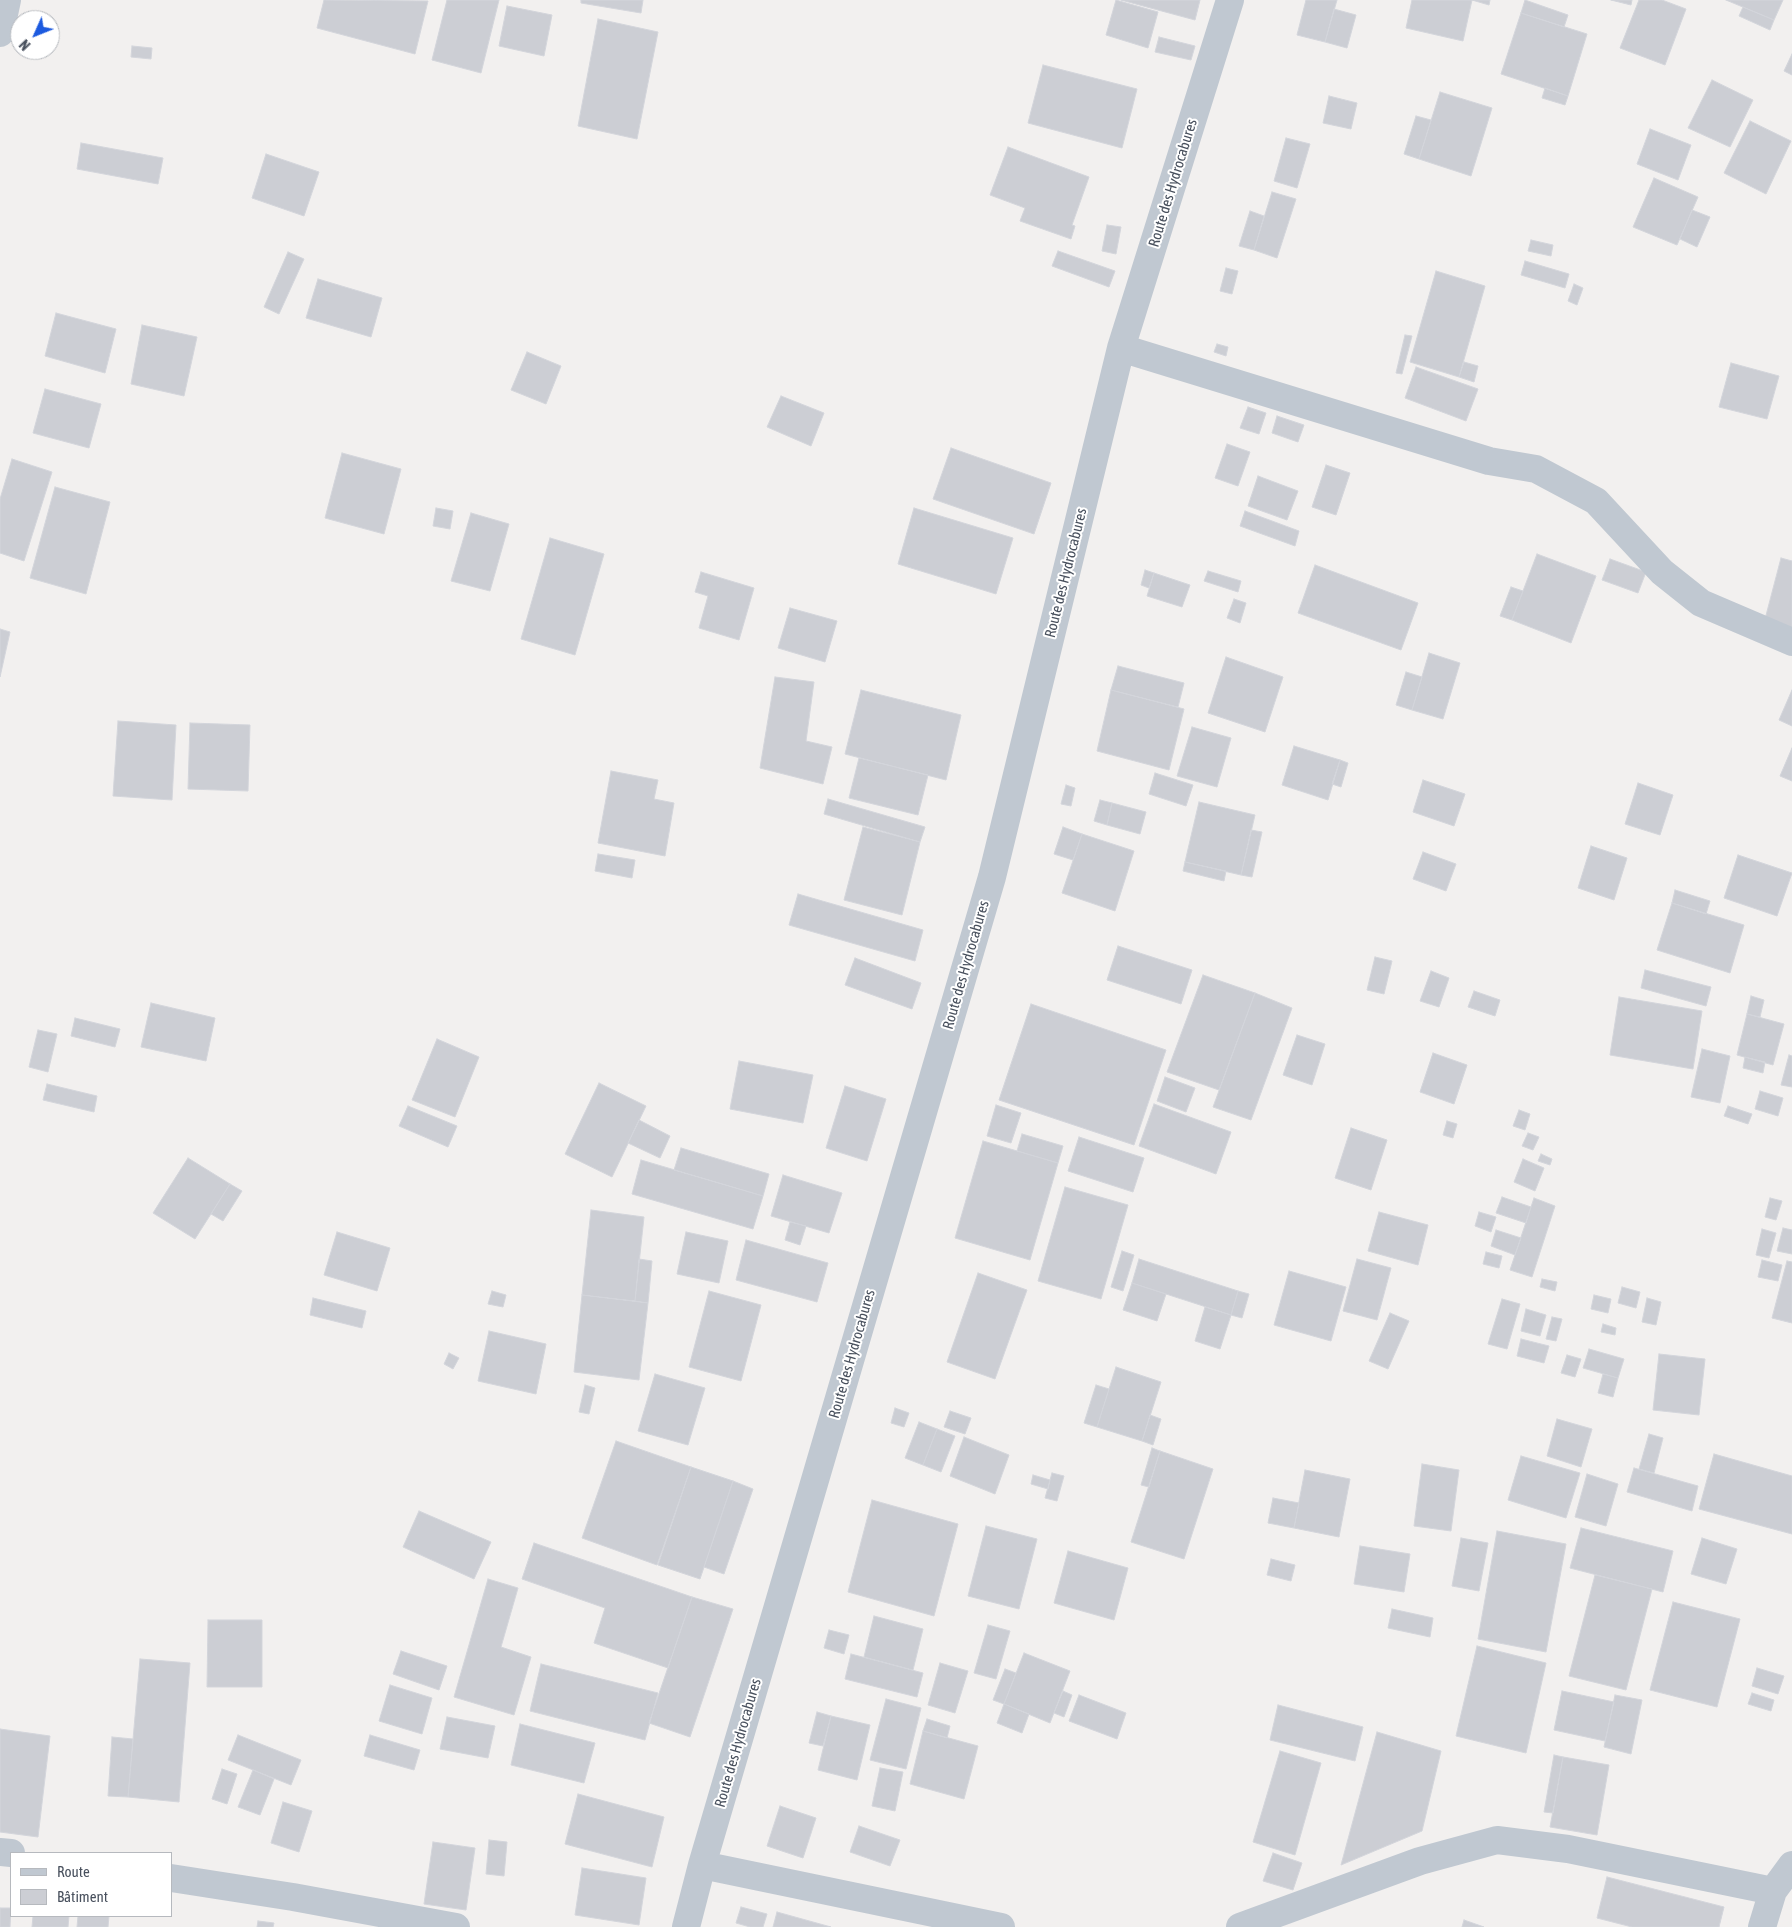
<!DOCTYPE html>
<html>
<head>
<meta charset="utf-8">
<style>
	body { margin:0 }
	#map { position:relative; width:1792px; height:1927px; overflow:hidden; background:#f2f0ef; font-family:"Asap Condensed",sans-serif }
	canvas { display:block }
	.legend { position:absolute; left:10px; top:1852px; width:162px; height:65px; box-sizing:border-box; background:#fff; border:1px solid #b6b9be; margin:0; padding:6px 9px; list-style:none; font-size:15px; color:#48505d }
	.legend li { display:flex; align-items:center; gap:10px; height:25px }
	.legend b { width:25px; border:1px solid #b6b9be }
	.north { position:absolute; left:10px; top:10px; width:50px; height:50px; box-sizing:border-box; background:#fff; border:1px solid #b6b9be; border-radius:50%; rotate:226deg; font-size:14px; font-weight:700; line-height:20px; text-align:center; color:#48505d }
	.north::after { content:''; display:block; margin:auto; width:18px; height:22px; background:#1c5adf; clip-path:polygon(50% 0,100% 100%,50% 72%,0 100%) }
</style>
</head>
<body>
<div id="map">
<canvas width="1792" height="1927"></canvas>
<ul class="legend">
<li><b style="height:6px;background:#c0c8d1"></b>Route</li>
<li><b style="height:14px;background:#ccced4"></b>Bâtiment</li>
</ul>
<div class="north">N</div>
</div>
<script>
const ctx = document.querySelector('canvas').getContext('2d');
ctx.lineJoin = 'round';
function paint(path, color) {
  ctx.fillStyle = color;
  ctx.fill(path, 'evenodd');
}
function shape(rows) {
  const path = new Path2D();
  for (const r of rows) {
    path.moveTo(r[0], r[1]);
    for (let i = 2; i < r.length; i += 2) path.lineTo(r[i], r[i + 1]);
  }
  return path;
}
function strokePath(path, color, width, dash) {
  ctx.strokeStyle = color;
  ctx.lineWidth = width;
  ctx.lineCap = dash ? 'butt' : 'round';
  ctx.setLineDash(dash || []);
  ctx.stroke(path);
}
function drawText(font, color, halo, rows, align = 'center') {
  ctx.font = font + ' "Asap Condensed",sans-serif';
  ctx.lineWidth = 4;
  ctx.setLineDash([]);
  ctx.textBaseline = 'middle';
  ctx.strokeStyle = halo;
  ctx.fillStyle = color;
  for (const [text, x, y, turn = 0] of rows) {
    ctx.save();
    ctx.translate(x, y);
    ctx.rotate((+turn || 0) * Math.PI / 180);
    ctx.textAlign = isNaN(turn) ? turn : align;
    if (halo) ctx.strokeText(text, 0, 0);
    ctx.fillText(text, 0, 0);
    ctx.restore();
  }
}
const building = shape([
	[324,0,428,1,415,54,317,28,324,0],
	[447,0,499,0,481,73,432,60,447,0],
	[581,0,643,0,641,13,581,3,581,0],
	[1116,0,1158,12,1148,48,1106,35,1116,0],
	[1121,0,1200,0,1195,20,1121,0],
	[1306,0,1337,0,1325,42,1297,35,1306,0],
	[1412,0,1472,0,1463,41,1406,28,1412,0],
	[1472,0,1490,0,1489,5,1472,0],
	[1525,0,1568,15,1564,27,1521,13,1525,0],
	[1611,0,1632,0,1631,5,1611,0],
	[1639,0,1662,0,1686,9,1665,65,1620,48,1639,0],
	[1726,0,1783,0,1774,20,1726,0],
	[507,6,552,15,544,56,499,46,507,6],
	[1743,7,1774,20,1770,30,1739,16,1743,7],
	[1334,9,1356,15,1347,48,1325,42,1334,9],
	[1521,13,1587,34,1568,96,1501,74,1521,13],
	[598,19,658,32,637,139,578,126,598,19],
	[1159,37,1195,46,1191,60,1155,52,1159,37],
	[132,46,152,48,151,59,131,57,132,46],
	[1792,54,1792,75,1784,71,1792,54],
	[1043,65,1137,89,1122,148,1028,123,1043,65],
	[1712,80,1753,100,1730,147,1688,128,1712,80],
	[1545,88,1568,96,1565,105,1542,98,1545,88],
	[1440,92,1492,108,1471,176,1419,159,1440,92],
	[1329,96,1357,103,1351,129,1323,123,1329,96],
	[1416,116,1431,120,1419,159,1404,154,1416,116],
	[1750,121,1791,141,1766,194,1724,173,1750,121],
	[1650,129,1691,145,1678,180,1637,164,1650,129],
	[1286,138,1310,144,1297,188,1274,181,1286,138],
	[81,143,163,158,158,184,77,169,81,143],
	[1008,147,1089,177,1072,225,1075,226,1071,239,1020,221,1025,208,990,195,1008,147],
	[266,154,319,172,304,216,252,198,266,154],
	[1654,178,1698,197,1677,245,1633,227,1654,178],
	[1272,192,1296,199,1277,258,1254,250,1272,192],
	[1692,210,1710,217,1697,247,1680,239,1692,210],
	[1250,211,1264,216,1254,250,1239,246,1250,211],
	[1107,225,1121,227,1116,254,1102,251,1107,225],
	[1531,240,1553,245,1551,256,1528,251,1531,240],
	[1058,251,1115,271,1109,287,1052,266,1058,251],
	[288,252,304,259,279,314,264,307,288,252],
	[1525,261,1569,274,1565,288,1521,275,1525,261],
	[1226,268,1238,271,1232,294,1220,291,1226,268],
	[1436,271,1485,286,1459,377,1410,362,1436,271],
	[318,279,382,298,371,337,306,318,318,279],
	[1574,284,1583,288,1577,305,1568,301,1574,284],
	[56,313,116,329,105,373,45,356,56,313],
	[142,325,197,337,184,396,131,384,142,325],
	[1405,335,1412,336,1402,374,1396,373,1405,335],
	[1217,344,1228,347,1226,356,1214,352,1217,344],
	[527,352,561,366,546,404,511,390,527,352],
	[1464,362,1478,366,1474,382,1459,377,1464,362],
	[1731,363,1779,376,1767,419,1719,407,1731,363],
	[1416,367,1478,389,1466,421,1405,398,1416,367],
	[45,389,101,404,89,448,33,433,45,389],
	[781,396,824,413,811,446,767,427,781,396],
	[1248,407,1266,413,1259,434,1240,428,1248,407],
	[1277,416,1304,425,1298,442,1272,433,1277,416],
	[1227,444,1250,452,1238,486,1215,478,1227,444],
	[951,448,1051,483,1034,534,933,499,951,448],
	[342,453,401,469,384,534,325,518,342,453],
	[12,459,52,472,24,561,0,553,0,499,12,459],
	[1326,465,1350,473,1336,515,1312,507,1326,465],
	[1258,476,1298,491,1287,520,1248,506,1258,476],
	[55,487,110,502,86,594,30,578,55,487],
	[436,508,453,511,450,529,433,526,436,508],
	[914,508,1013,538,996,594,898,564,914,508],
	[1245,511,1299,531,1295,546,1240,526,1245,511],
	[471,513,509,524,490,591,451,581,471,513],
	[550,538,604,554,575,655,521,639,550,538],
	[1537,554,1596,576,1571,643,1512,620,1537,554],
	[1781,558,1792,561,1792,631,1764,623,1781,558],
	[1610,559,1646,572,1638,593,1602,580,1610,559],
	[1315,565,1418,603,1401,650,1298,613,1315,565],
	[1145,570,1154,573,1149,588,1141,585,1145,570],
	[1208,571,1241,581,1238,592,1204,581,1208,571],
	[701,572,754,588,739,640,699,628,708,596,695,592,701,572],
	[1154,573,1190,585,1182,607,1147,596,1154,573],
	[1511,587,1523,591,1512,620,1500,616,1511,587],
	[1234,599,1246,603,1240,623,1227,618,1234,599],
	[790,608,837,621,825,662,778,648,790,608],
	[0,629,10,632,0,677,0,629],
	[1429,653,1460,663,1443,719,1412,710,1429,653],
	[1226,657,1283,677,1265,732,1208,713,1226,657],
	[1118,666,1184,683,1178,707,1111,690,1118,666],
	[1406,672,1422,677,1412,710,1396,705,1406,672],
	[775,677,814,682,806,741,832,747,823,784,760,768,775,677],
	[861,690,961,715,946,780,845,754,861,690],
	[1111,690,1184,709,1169,770,1097,751,1111,690],
	[1792,690,1792,726,1779,720,1792,690],
	[118,721,176,725,172,800,113,796,118,721],
	[190,723,250,725,248,791,188,789,190,723],
	[1192,727,1231,738,1217,787,1177,776,1192,727],
	[1294,746,1340,760,1328,800,1282,785,1294,746],
	[1792,748,1792,781,1780,776,1792,748],
	[859,758,928,775,918,815,849,798,859,758],
	[1340,760,1348,763,1341,787,1332,784,1340,760],
	[611,771,658,780,654,799,674,803,665,856,598,843,611,771],
	[1155,773,1193,785,1186,806,1149,794,1155,773],
	[1423,780,1465,794,1454,826,1413,812,1423,780],
	[1638,783,1673,795,1660,835,1625,824,1638,783],
	[1066,785,1075,788,1071,806,1061,804,1066,785],
	[828,799,925,827,920,842,824,814,828,799],
	[1100,800,1112,803,1107,825,1094,821,1100,800],
	[1199,802,1255,815,1241,875,1185,862,1199,802],
	[1112,803,1146,812,1140,834,1107,825,1112,803],
	[863,827,920,842,902,915,844,900,863,827],
	[1063,827,1082,834,1073,860,1054,854,1063,827],
	[1251,830,1262,832,1252,877,1241,875,1251,830],
	[1082,834,1134,851,1115,911,1062,893,1082,834],
	[1591,846,1627,858,1614,900,1578,888,1591,846],
	[1423,852,1456,864,1446,891,1413,879,1423,852],
	[598,854,635,860,632,878,595,871,598,854],
	[1738,855,1792,873,1777,916,1724,898,1738,855],
	[1185,862,1226,871,1224,881,1183,871,1185,862],
	[1675,890,1710,901,1706,914,1672,903,1675,890],
	[798,894,923,930,915,961,789,925,798,894],
	[1672,903,1744,925,1730,973,1657,950,1672,903],
	[1118,946,1192,970,1181,1004,1107,980,1118,946],
	[1375,957,1392,961,1384,994,1367,990,1375,957],
	[855,958,921,983,912,1009,845,985,855,958],
	[1645,970,1711,987,1706,1006,1641,988,1645,970],
	[1431,971,1449,978,1439,1007,1420,1001,1431,971],
	[1203,975,1255,993,1219,1090,1167,1072,1203,975],
	[1474,991,1500,1000,1495,1016,1468,1007,1474,991],
	[1255,993,1292,1008,1251,1120,1213,1107,1255,993],
	[1751,996,1764,1000,1760,1017,1747,1014,1751,996],
	[1619,997,1702,1011,1693,1069,1610,1055,1619,997],
	[151,1003,215,1018,206,1061,141,1047,151,1003],
	[1031,1004,1166,1050,1134,1145,999,1100,1031,1004],
	[1747,1014,1784,1024,1773,1065,1737,1055,1747,1014],
	[75,1018,120,1029,115,1047,71,1036,75,1018],
	[38,1030,57,1034,48,1072,29,1067,38,1030],
	[1297,1035,1325,1044,1312,1085,1283,1075,1297,1035],
	[437,1039,479,1057,455,1117,412,1100,437,1039],
	[1702,1049,1730,1056,1720,1103,1691,1097,1702,1049],
	[1433,1053,1467,1065,1454,1104,1420,1092,1433,1053],
	[1789,1055,1792,1056,1792,1087,1781,1085,1789,1055],
	[1745,1057,1765,1062,1763,1073,1743,1068,1745,1057],
	[739,1061,813,1075,803,1123,730,1109,739,1061],
	[1165,1077,1195,1088,1186,1112,1157,1101,1165,1077],
	[599,1083,646,1106,612,1177,565,1154,599,1083],
	[47,1084,97,1096,94,1112,43,1100,47,1084],
	[845,1086,886,1099,867,1161,826,1148,845,1086],
	[1760,1091,1783,1098,1778,1116,1755,1109,1760,1091],
	[1154,1104,1231,1132,1216,1174,1139,1146,1154,1104],
	[996,1105,1021,1113,1011,1143,987,1136,996,1105],
	[408,1106,457,1126,448,1147,399,1126,408,1106],
	[1728,1106,1752,1114,1748,1124,1724,1116,1728,1106],
	[1519,1110,1530,1114,1525,1130,1513,1126,1519,1110],
	[639,1120,670,1136,660,1158,628,1143,639,1120],
	[1447,1121,1457,1124,1453,1138,1443,1135,1447,1121],
	[1351,1128,1387,1140,1371,1190,1335,1178,1351,1128],
	[1528,1133,1539,1137,1533,1150,1522,1146,1528,1133],
	[1022,1134,1063,1146,1058,1163,1017,1151,1022,1134],
	[1079,1137,1144,1158,1133,1192,1068,1171,1079,1137],
	[983,1141,1058,1163,1030,1260,955,1238,983,1141],
	[681,1148,769,1174,763,1196,674,1170,681,1148],
	[1541,1154,1552,1159,1550,1165,1538,1161,1541,1154],
	[188,1158,230,1184,195,1239,153,1213,188,1158],
	[1523,1159,1544,1168,1535,1191,1514,1182,1523,1159],
	[641,1160,763,1196,753,1229,632,1194,641,1160],
	[783,1175,842,1193,829,1233,771,1216,783,1175],
	[230,1184,242,1191,223,1221,211,1214,230,1184],
	[1065,1187,1128,1205,1101,1299,1038,1281,1065,1187],
	[1502,1197,1531,1207,1526,1223,1496,1213,1502,1197],
	[1534,1198,1555,1206,1532,1277,1510,1270,1534,1198],
	[1770,1198,1782,1201,1776,1220,1765,1217,1770,1198],
	[591,1210,644,1217,635,1301,582,1295,591,1210],
	[1379,1212,1428,1225,1418,1265,1368,1251,1379,1212],
	[1479,1212,1496,1217,1491,1232,1475,1226,1479,1212],
	[790,1222,806,1226,800,1245,785,1240,790,1222],
	[1783,1228,1792,1230,1792,1254,1777,1251,1783,1228],
	[1762,1229,1776,1233,1769,1258,1756,1255,1762,1229],
	[1496,1230,1521,1238,1515,1255,1491,1246,1496,1230],
	[337,1232,390,1248,377,1291,324,1275,337,1232],
	[686,1232,728,1241,719,1283,677,1274,686,1232],
	[746,1240,828,1263,817,1302,736,1280,746,1240],
	[1122,1251,1134,1255,1123,1291,1111,1287,1122,1251],
	[1486,1252,1502,1256,1499,1268,1483,1264,1486,1252],
	[639,1259,652,1261,648,1303,635,1301,639,1259],
	[1139,1259,1238,1291,1231,1315,1132,1283,1139,1259],
	[1357,1259,1391,1268,1377,1320,1343,1311,1357,1259],
	[1762,1260,1782,1265,1778,1281,1758,1277,1762,1260],
	[1787,1261,1792,1262,1792,1323,1772,1318,1787,1261],
	[1289,1271,1346,1287,1331,1341,1274,1325,1289,1271],
	[978,1273,1027,1290,995,1379,947,1362,978,1273],
	[1542,1279,1557,1282,1555,1291,1540,1287,1542,1279],
	[1132,1283,1166,1294,1157,1321,1123,1310,1132,1283],
	[1622,1287,1640,1292,1636,1308,1618,1303,1622,1287],
	[492,1291,506,1295,503,1307,488,1304,492,1291],
	[709,1291,761,1305,741,1381,689,1367,709,1291],
	[1238,1291,1249,1294,1242,1318,1231,1315,1238,1291],
	[582,1295,648,1303,639,1380,574,1372,582,1295],
	[1594,1295,1611,1299,1608,1313,1591,1309,1594,1295],
	[313,1298,366,1311,362,1328,310,1315,313,1298],
	[1647,1298,1661,1302,1656,1325,1642,1322,1647,1298],
	[1502,1299,1520,1304,1507,1349,1488,1344,1502,1299],
	[1205,1307,1231,1315,1220,1349,1195,1341,1205,1307],
	[1526,1309,1546,1315,1540,1336,1521,1331,1526,1309],
	[1390,1313,1409,1321,1388,1369,1369,1361,1390,1313],
	[1552,1317,1562,1319,1556,1341,1546,1339,1552,1317],
	[1603,1324,1616,1328,1615,1335,1601,1332,1603,1324],
	[489,1331,546,1344,536,1394,478,1381,489,1331],
	[1521,1339,1549,1346,1544,1363,1517,1356,1521,1339],
	[1589,1349,1624,1359,1618,1378,1583,1368,1589,1349],
	[449,1353,459,1358,453,1369,444,1364,449,1353],
	[1659,1354,1705,1359,1699,1415,1653,1410,1659,1354],
	[1567,1355,1581,1359,1575,1377,1561,1373,1567,1355],
	[1116,1367,1161,1382,1142,1441,1097,1427,1116,1367],
	[655,1374,705,1388,688,1445,638,1431,655,1374],
	[1603,1374,1618,1378,1613,1397,1598,1393,1603,1374],
	[585,1385,595,1388,589,1414,579,1412,585,1385],
	[1096,1385,1109,1389,1097,1427,1084,1423,1096,1385],
	[895,1408,909,1413,904,1427,891,1423,895,1408],
	[950,1411,971,1418,965,1434,944,1427,950,1411],
	[1150,1415,1161,1419,1153,1445,1142,1441,1150,1415],
	[1557,1419,1592,1429,1581,1467,1547,1456,1557,1419],
	[919,1422,937,1429,923,1465,905,1458,919,1422],
	[937,1429,955,1436,941,1472,923,1465,937,1429],
	[1649,1434,1663,1438,1654,1473,1639,1469,1649,1434],
	[964,1437,1009,1455,995,1494,950,1476,964,1437],
	[616,1441,691,1467,657,1565,582,1538,616,1441],
	[1152,1448,1160,1451,1149,1487,1141,1485,1152,1448],
	[1160,1451,1213,1469,1184,1559,1131,1542,1160,1451],
	[1714,1454,1792,1476,1792,1534,1699,1509,1714,1454],
	[1521,1456,1580,1473,1566,1518,1508,1500,1521,1456],
	[1422,1464,1459,1470,1451,1531,1414,1526,1422,1464],
	[691,1467,733,1481,700,1579,658,1565,691,1467],
	[1634,1468,1698,1486,1692,1511,1627,1492,1634,1468],
	[1305,1470,1350,1479,1339,1537,1294,1528,1305,1470],
	[1052,1473,1064,1476,1057,1501,1045,1498,1052,1473],
	[1587,1474,1618,1484,1606,1526,1575,1517,1587,1474],
	[1033,1475,1050,1480,1048,1489,1031,1484,1033,1475],
	[733,1481,753,1489,724,1574,704,1567,733,1481],
	[1273,1498,1299,1503,1294,1528,1268,1523,1273,1498],
	[872,1500,958,1524,934,1616,848,1592,872,1500],
	[419,1511,491,1542,474,1579,403,1547,419,1511],
	[986,1526,1037,1539,1019,1609,968,1596,986,1526],
	[1581,1528,1673,1551,1663,1592,1570,1568,1581,1528],
	[1497,1531,1566,1544,1546,1652,1478,1639,1497,1531],
	[1461,1538,1488,1543,1479,1591,1452,1586,1461,1538],
	[1702,1538,1737,1549,1726,1584,1691,1574,1702,1538],
	[534,1543,692,1597,668,1668,594,1643,605,1608,522,1579,534,1543],
	[1360,1546,1410,1554,1404,1592,1354,1584,1360,1546],
	[1068,1551,1128,1568,1114,1620,1054,1603,1068,1551],
	[1271,1559,1295,1565,1291,1581,1267,1575,1271,1559],
	[1595,1575,1652,1589,1626,1690,1569,1676,1595,1575],
	[488,1579,518,1588,501,1647,531,1657,514,1715,454,1697,488,1579],
	[692,1597,733,1609,690,1737,649,1723,692,1597],
	[1673,1602,1740,1619,1717,1707,1650,1690,1673,1602],
	[1392,1609,1433,1618,1430,1637,1388,1628,1392,1609],
	[874,1616,923,1629,913,1670,864,1657,874,1616],
	[208,1620,262,1620,262,1687,207,1687,208,1620],
	[988,1625,1010,1631,996,1679,974,1673,988,1625],
	[829,1630,849,1635,844,1654,824,1648,829,1630],
	[1477,1646,1546,1663,1526,1753,1456,1736,1477,1646],
	[401,1651,447,1666,439,1690,393,1674,401,1651],
	[1024,1653,1070,1671,1050,1723,1004,1704,1024,1653],
	[851,1654,923,1673,917,1697,845,1679,851,1654],
	[140,1659,190,1663,179,1802,128,1797,140,1659],
	[940,1663,968,1671,955,1713,928,1705,940,1663],
	[541,1664,658,1693,645,1740,530,1711,541,1664],
	[1757,1668,1784,1676,1778,1694,1752,1686,1757,1668],
	[1005,1669,1016,1673,1004,1704,993,1700,1005,1669],
	[390,1685,432,1698,422,1734,379,1721,390,1685],
	[1063,1691,1072,1695,1064,1717,1054,1713,1063,1691],
	[1562,1691,1614,1702,1605,1741,1554,1730,1562,1691],
	[1752,1693,1774,1700,1771,1711,1748,1704,1752,1693],
	[1079,1695,1126,1713,1117,1739,1069,1721,1079,1695],
	[1615,1695,1642,1700,1631,1754,1604,1747,1615,1695],
	[886,1699,921,1708,906,1769,870,1760,886,1699],
	[1004,1704,1029,1714,1022,1733,997,1723,1004,1704],
	[1278,1705,1363,1727,1355,1761,1270,1740,1278,1705],
	[817,1712,831,1716,823,1746,809,1743,817,1712],
	[831,1716,870,1725,857,1780,818,1770,831,1716],
	[447,1717,495,1726,488,1758,440,1749,447,1717],
	[927,1719,950,1726,947,1738,923,1731,927,1719],
	[520,1724,595,1743,584,1783,511,1765,520,1724],
	[0,1729,50,1736,38,1837,0,1832,0,1729],
	[923,1731,978,1746,964,1799,910,1784,923,1731],
	[1377,1732,1441,1751,1422,1831,1341,1865,1377,1732],
	[238,1735,301,1760,291,1785,228,1760,238,1735],
	[370,1735,420,1750,414,1770,364,1756,370,1735],
	[112,1737,133,1739,128,1797,108,1796,112,1737],
	[1280,1751,1321,1763,1295,1855,1253,1842,1280,1751],
	[1554,1755,1563,1757,1553,1813,1544,1812,1554,1755],
	[1563,1757,1609,1765,1597,1835,1550,1827,1563,1757],
	[880,1768,903,1772,895,1811,872,1806,880,1768],
	[222,1769,237,1774,227,1804,212,1799,222,1769],
	[253,1770,274,1779,260,1815,238,1807,253,1770],
	[578,1794,664,1817,652,1867,565,1844,578,1794],
	[283,1802,312,1811,299,1852,271,1843,283,1802],
	[780,1806,816,1818,803,1858,767,1846,780,1806],
	[859,1826,900,1840,890,1866,850,1852,859,1826],
	[489,1840,507,1842,504,1876,486,1874,489,1840],
	[433,1842,475,1848,466,1910,424,1904,433,1842],
	[1273,1853,1302,1863,1293,1890,1263,1881,1273,1853],
	[582,1868,646,1878,639,1925,575,1915,582,1868],
	[1607,1877,1724,1907,1719,1927,1632,1927,1597,1918,1607,1877],
	[741,1907,767,1914,763,1927,750,1927,736,1923,741,1907],
	[0,1908,11,1908,10,1927,0,1927,0,1908],
	[777,1912,831,1927,773,1927,777,1912],
	[33,1916,69,1916,68,1927,32,1927,33,1916],
	[78,1916,109,1916,108,1927,77,1927,78,1916],
	[1464,1920,1484,1927,1462,1927,1464,1920],
	[258,1921,274,1923,273,1927,257,1927,258,1921]
]);
const street = shape([
	[0,33,7,0],
	[1121,348,1489,461,1536,469,1596,501,1662,572,1701,603,1792,642],
	[0,1852,11,1853],
	[702,1865,1001,1927],
	[171,1878,293,1897,456,1927],
	[686,1927,702,1865,992,877,1121,348,1230,0],
	[1240,1927,1420,1861,1497,1840,1568,1849,1773,1891],
	[1762,1927,1773,1891,1792,1865]
]);
const streetNames = [
	["Route des Hydrocabures",1173,183,-73],
	["Route des Hydrocabures",1066,573,-76],
	["Route des Hydrocabures",966,965,-74],
	["Route des Hydrocabures",852,1354,-74],
	["Route des Hydrocabures",738,1743,-74]
];
paint(building, '#ccced4');
strokePath(building, '#d3d5db', 1);
strokePath(street, '#c0c8d1', 28);
drawText('15px', '#48505d', '#fff', streetNames);
</script>
</body>
</html>
